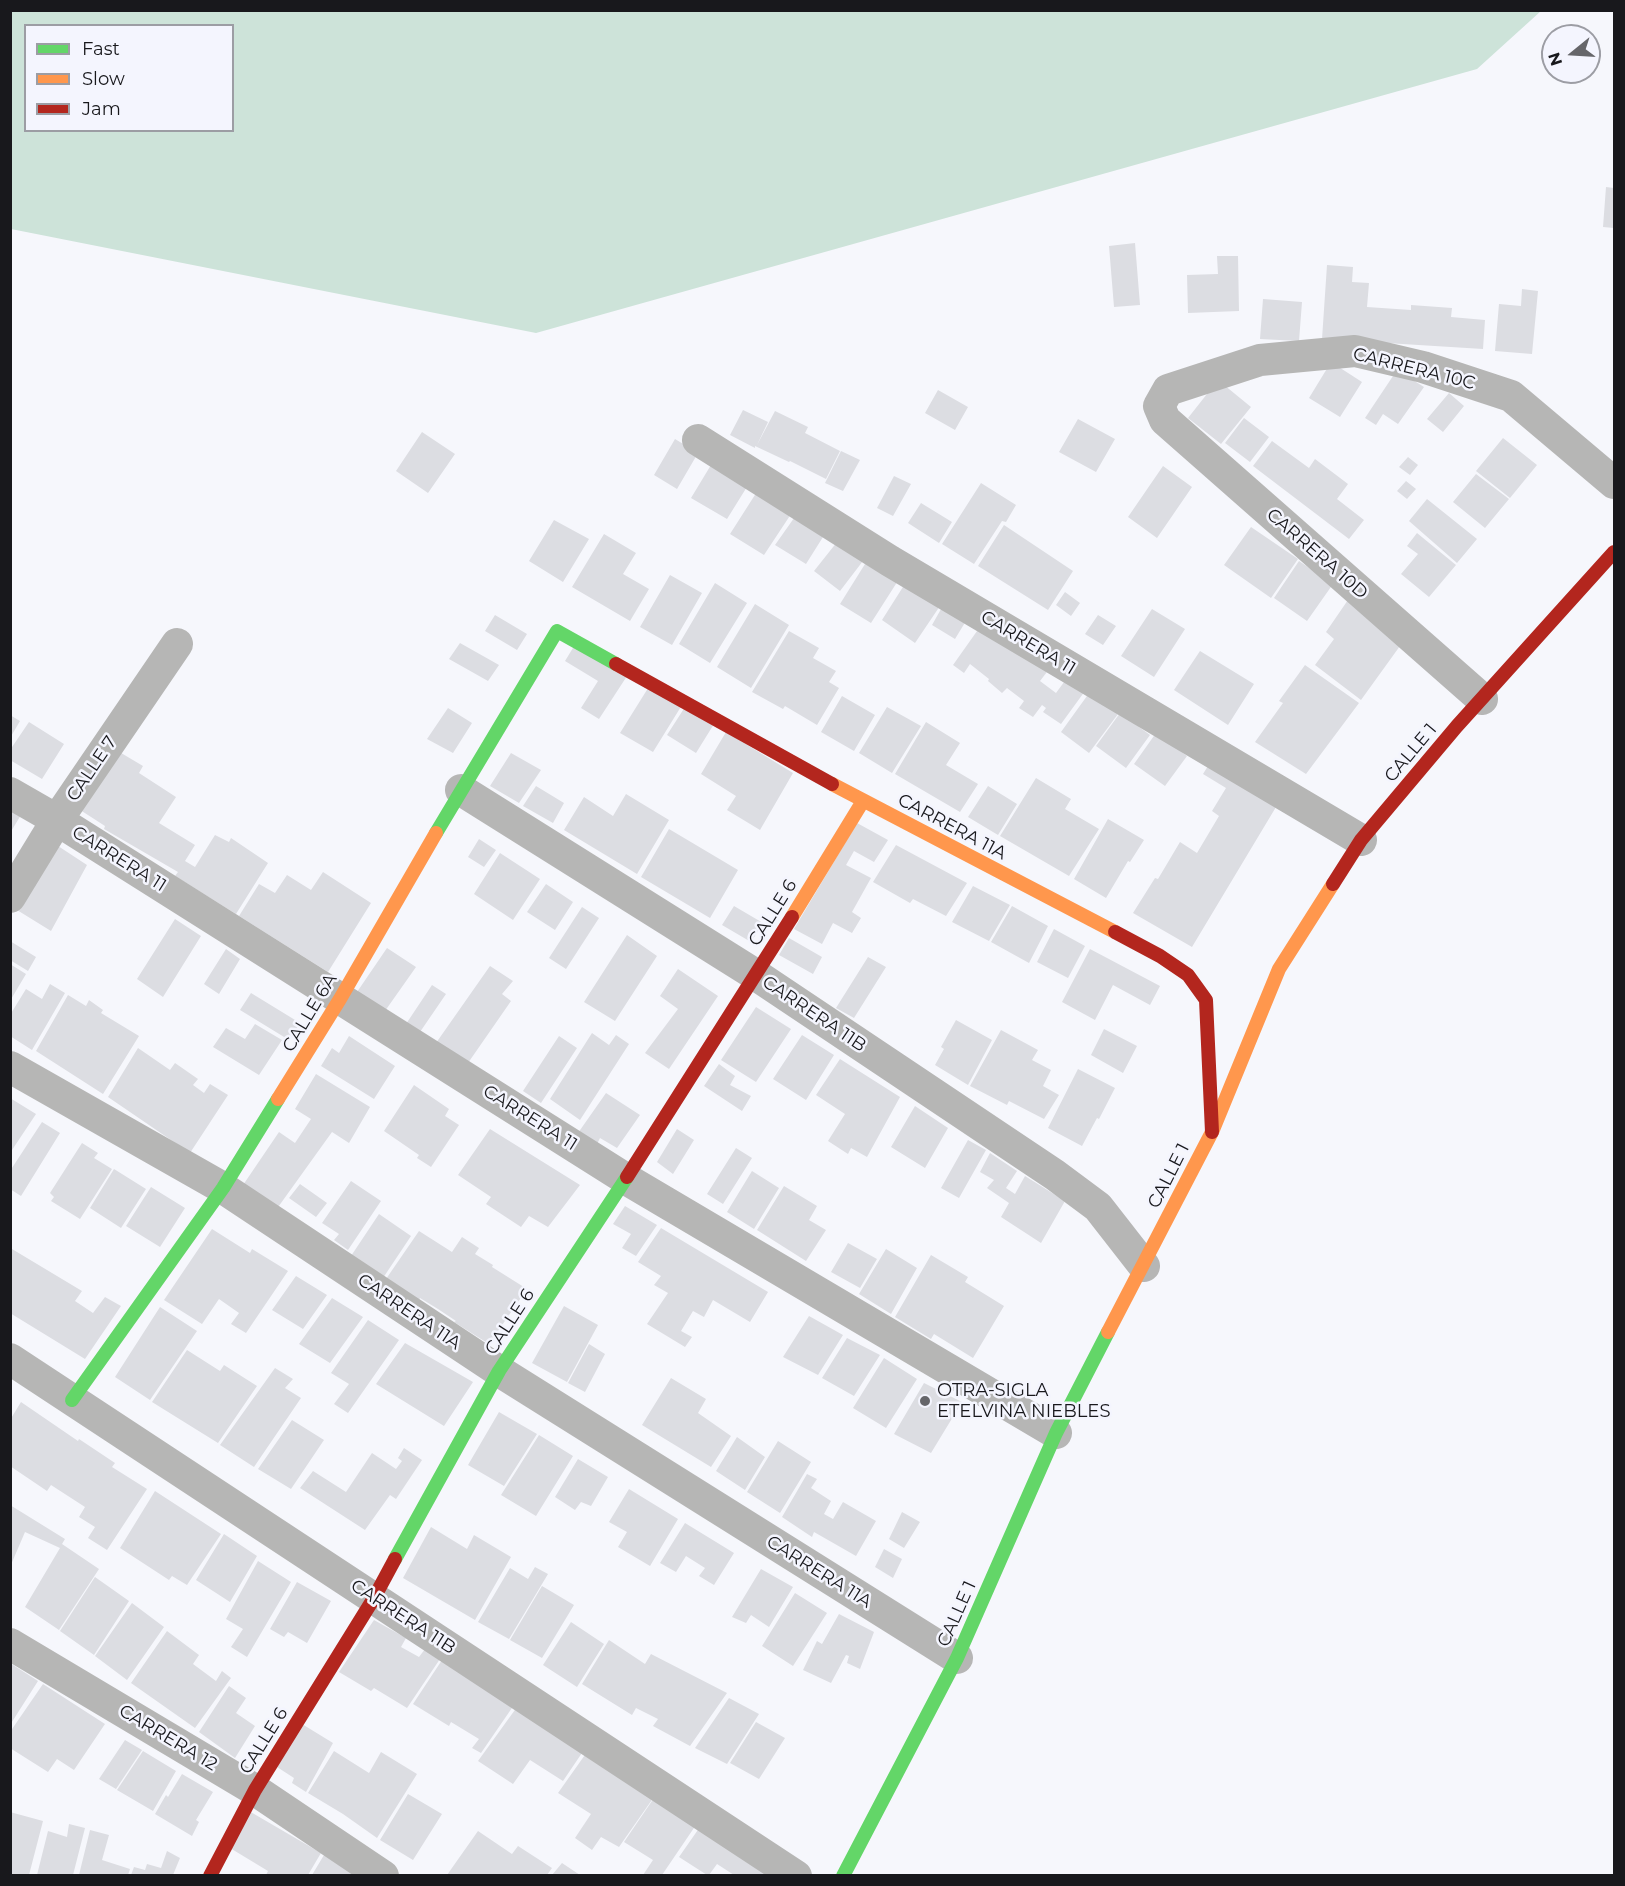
<!DOCTYPE html>
<html>
<head>
<meta charset="utf-8">
<style>
	body { margin:0 }
	#map { position:relative; width:1625px; height:1886px; overflow:hidden; background:#f6f7fc; font-family:Montserrat,sans-serif }
	canvas { display:block }
	.frame { position:absolute; inset:0; border:12px solid #18181c; pointer-events:none }
	.legend { position:absolute; left:24px; top:24px; width:210px; height:108px; box-sizing:border-box; background:#f4f5fe; border:2px solid #9c9da4; margin:0; padding:8px 10px; list-style:none; font-size:18px; color:#18181c }
	.legend li { display:flex; align-items:center; gap:12px; height:30px }
	.legend b { width:30px; border:2px solid #9c9da4 }
	.north { position:absolute; left:1541px; top:24px; width:60px; height:60px; box-sizing:border-box; background:#f4f5fe; border:2px solid #9c9da4; border-radius:50%; rotate:252deg; font-size:16px; font-weight:700; line-height:24px; text-align:center; color:#18181c }
	.north::after { content:''; display:block; margin:auto; width:21px; height:27px; background:#66666a; clip-path:polygon(50% 0,100% 100%,50% 72%,0 100%) }
</style>
</head>
<body>
<div id="map">
<canvas width="1625" height="1886"></canvas>
<div class="frame"></div>
<ul class="legend">
<li><b style="height:8px;background:#63d668"></b>Fast</li>
<li><b style="height:8px;background:#ff974d"></b>Slow</li>
<li><b style="height:8px;background:#b3261e"></b>Jam</li>
</ul>
<div class="north">N</div>
</div>
<script>
const ctx = document.querySelector('canvas').getContext('2d');
ctx.lineJoin = 'round';
function paint(path, color) {
  ctx.fillStyle = color;
  ctx.fill(path, 'evenodd');
}
function shape(rows) {
  const path = new Path2D();
  for (const r of rows) {
    path.moveTo(r[0], r[1]);
    for (let i = 2; i < r.length; i += 2) path.lineTo(r[i], r[i + 1]);
  }
  return path;
}
function strokePath(path, color, width, dash) {
  ctx.strokeStyle = color;
  ctx.lineWidth = width;
  ctx.lineCap = dash ? 'butt' : 'round';
  ctx.setLineDash(dash || []);
  ctx.stroke(path);
}
function drawText(font, color, halo, rows, align = 'center') {
  ctx.font = font + ' Montserrat,sans-serif';
  ctx.lineWidth = 5;
  ctx.setLineDash([]);
  ctx.textBaseline = 'middle';
  ctx.strokeStyle = halo;
  ctx.fillStyle = color;
  for (const [text, x, y, turn = 0] of rows) {
    ctx.save();
    ctx.translate(x, y);
    ctx.rotate((+turn || 0) * Math.PI / 180);
    ctx.textAlign = isNaN(turn) ? turn : align;
    if (halo) ctx.strokeText(text, 0, 0);
    ctx.fillText(text, 0, 0);
    ctx.restore();
  }
}
const green = shape([
	[10,11,11,10,1541,11,1477,69,536,333,11,229],
	[26,26,232,26,232,130,26,130]
]);
const building = shape([
	[1606,187,1614,188,1614,228,1603,227],
	[1135,243,1140,305,1114,307,1109,246],
	[1217,256,1238,256,1239,311,1188,313,1187,275,1218,274],
	[1327,265,1353,267,1352,282,1369,283,1367,307,1411,310,1411,305,1452,308,1451,317,1485,320,1483,349,1322,339],
	[1522,289,1538,291,1532,354,1495,351,1499,304,1521,306],
	[1263,299,1302,302,1299,341,1260,339],
	[1331,362,1362,382,1340,417,1309,398],
	[1397,370,1424,387,1398,424,1383,414,1376,425,1365,418],
	[1218,380,1251,407,1221,444,1188,418],
	[938,390,968,407,955,430,925,413],
	[1449,393,1464,406,1443,432,1427,419],
	[743,410,768,422,757,445,775,411,808,427,805,433,840,451,826,479,790,461,789,462,755,446,755,448,730,435],
	[1244,418,1269,437,1250,462,1225,443],
	[1078,419,1115,439,1096,472,1059,452],
	[422,432,455,454,428,493,396,471],
	[1503,438,1537,465,1510,498,1476,471],
	[675,439,698,453,677,489,654,475],
	[1272,441,1309,468,1315,459,1348,484,1337,499,1364,520,1349,539,1253,466],
	[841,451,860,460,843,491,825,483],
	[1408,457,1418,465,1410,475,1399,467],
	[714,460,750,482,727,519,691,498],
	[1163,466,1192,487,1157,538,1128,517],
	[1476,474,1509,499,1485,528,1453,502],
	[894,476,911,484,893,516,877,508],
	[1406,481,1416,489,1407,499,1397,491],
	[981,483,1016,505,1006,522,1002,521,974,564,942,544],
	[760,487,795,508,764,555,730,534],
	[1427,499,1477,539,1457,563,1409,521],
	[921,503,952,522,939,543,908,523],
	[799,511,828,529,806,564,775,545],
	[554,520,589,539,563,582,529,561],
	[1004,525,1073,571,1048,610,978,566],
	[1251,527,1298,559,1271,598,1224,565],
	[1417,533,1456,565,1429,597,1401,574,1418,554,1407,546],
	[604,534,636,553,623,574,649,589,630,621,572,587],
	[841,537,866,557,840,591,814,571],
	[870,556,901,576,871,623,840,604],
	[1299,561,1333,584,1307,621,1274,598],
	[670,575,702,593,672,645,640,627],
	[908,579,944,600,915,643,882,620],
	[715,583,747,603,710,663,679,644],
	[1065,592,1080,603,1071,616,1056,605],
	[1350,597,1405,639,1361,700,1315,665,1334,639,1326,632],
	[945,602,969,616,955,639,932,625],
	[755,604,789,625,751,688,717,667],
	[1152,609,1185,629,1154,677,1121,656],
	[495,615,527,634,517,650,485,631],
	[1098,615,1116,626,1103,645,1085,634],
	[982,624,1050,668,1040,681,1056,693,1067,678,1085,691,1061,724,1043,712,1046,708,1042,705,1033,717,1019,708,1024,701,1007,688,1002,693,988,681,989,679,970,664,964,673,953,665],
	[789,631,819,648,813,658,836,671,829,682,839,688,817,725,785,706,783,709,752,692],
	[460,643,499,665,488,681,449,659],
	[576,643,629,673,599,719,581,708,598,681,565,661],
	[1200,651,1254,684,1228,725,1174,690],
	[1305,665,1359,703,1306,774,1255,742,1283,703,1279,701],
	[650,685,682,705,653,752,620,733],
	[1092,689,1121,710,1089,753,1061,732],
	[842,696,875,715,854,751,821,732],
	[685,707,714,724,696,753,667,735],
	[887,707,921,726,892,773,859,753],
	[448,708,472,723,453,753,427,739],
	[1120,713,1150,735,1126,768,1096,746],
	[10,715,20,721,10,738],
	[29,722,64,744,42,779,10,760,10,750],
	[926,722,960,743,946,765,978,784,960,812,895,774],
	[726,732,793,773,760,830,727,810,736,796,701,774],
	[1156,733,1187,756,1165,786,1134,764],
	[111,747,143,766,139,773,176,797,159,823,195,845,185,861,195,867,215,835,229,842,231,838,268,863,236,914,175,876,178,872,104,829,105,826,74,806],
	[511,753,541,770,519,803,490,786],
	[1211,761,1279,802,1192,947,1133,913,1155,878,1158,879,1180,842,1197,853,1219,816,1212,811,1226,788,1203,774],
	[1036,778,1071,799,1065,809,1099,829,1069,876,1000,836],
	[536,786,564,803,553,823,523,806],
	[988,786,1017,804,998,835,968,817],
	[626,794,669,820,637,874,564,830,584,797,613,816],
	[10,809,21,815,10,833],
	[1108,819,1144,840,1130,862,1128,861,1106,898,1074,879],
	[857,823,888,840,874,862,854,851,846,865,871,878,852,912,861,918,852,933,833,923,822,944,794,929],
	[669,829,738,870,710,918,641,877],
	[479,839,496,850,484,867,468,857],
	[55,844,87,865,51,931,17,910],
	[896,845,967,883,946,916,913,899,910,903,873,882],
	[500,853,540,879,513,920,474,894],
	[323,872,371,903,328,972,239,916,259,884,275,893,287,875,311,890],
	[546,884,573,902,555,930,527,912],
	[973,886,1010,905,989,941,952,922],
	[734,906,763,923,751,942,722,925],
	[1012,906,1048,926,1029,963,991,942],
	[582,907,599,918,566,969,549,958],
	[175,919,201,936,163,997,137,979],
	[1054,929,1085,946,1068,978,1037,962],
	[627,935,657,956,615,1021,584,1002],
	[789,938,822,957,813,974,779,955],
	[10,941,36,957,28,971,10,960],
	[387,948,416,967,385,1011,357,992],
	[226,949,240,959,219,994,204,984],
	[1090,949,1160,986,1150,1005,1113,985,1095,1020,1062,1002],
	[868,957,886,967,854,1018,836,1008],
	[10,964,26,974,10,1001],
	[490,966,513,981,502,994,511,1001,468,1063,436,1043],
	[678,969,718,996,669,1069,645,1053,678,1009,660,996],
	[50,984,65,993,32,1050,10,1036,10,1015,26,989,42,999],
	[432,985,446,994,420,1032,406,1024],
	[251,993,300,1023,289,1040,240,1010],
	[68,995,86,1006,89,1000,103,1010,101,1013,139,1036,103,1094,36,1051],
	[756,1007,791,1029,756,1082,721,1060],
	[956,1020,992,1040,968,1085,935,1065,944,1049,941,1047],
	[255,1024,282,1040,259,1075,213,1047,226,1028,245,1039],
	[1104,1029,1137,1046,1123,1073,1091,1055],
	[1001,1030,1038,1050,1032,1060,1051,1070,1043,1086,1059,1095,1044,1119,1009,1101,1007,1105,970,1086],
	[592,1033,609,1045,616,1035,629,1044,580,1120,550,1099],
	[802,1035,834,1055,806,1100,773,1079],
	[349,1036,395,1066,374,1099,321,1066,332,1048,339,1053],
	[559,1036,577,1048,541,1103,523,1091],
	[138,1048,170,1070,175,1063,198,1079,193,1085,204,1093,210,1084,228,1095,190,1153,108,1097],
	[840,1059,900,1097,867,1157,851,1148,848,1154,828,1141,845,1114,816,1095],
	[719,1064,735,1076,730,1085,751,1096,742,1111,704,1086],
	[1078,1069,1115,1088,1099,1119,1097,1118,1082,1146,1048,1128],
	[316,1074,370,1107,349,1143,332,1132,276,1210,241,1188,279,1132,295,1143,311,1119,295,1109],
	[414,1085,449,1109,445,1116,459,1125,431,1167,417,1158,419,1155,384,1131],
	[606,1093,640,1115,617,1148,600,1138,597,1144,578,1133],
	[10,1098,36,1114,10,1153],
	[915,1106,948,1128,925,1168,891,1147],
	[42,1122,60,1133,21,1196,10,1189,10,1171],
	[490,1129,580,1185,548,1227,529,1216,521,1227,486,1204,491,1197,458,1175],
	[677,1129,694,1140,673,1174,657,1162],
	[968,1140,986,1150,959,1198,941,1188],
	[82,1143,98,1153,94,1158,112,1169,80,1219,51,1201,54,1197,50,1193],
	[736,1148,752,1158,723,1204,707,1194],
	[990,1153,1017,1171,1006,1188,1015,1194,1025,1176,1065,1201,1041,1243,1001,1217,1009,1203,987,1188,994,1180,980,1172],
	[114,1169,146,1189,121,1228,90,1208],
	[752,1171,779,1188,754,1229,727,1212],
	[351,1181,381,1201,348,1250,334,1240,339,1234,322,1223],
	[300,1184,327,1203,316,1217,289,1198],
	[784,1186,817,1206,809,1220,826,1230,806,1261,757,1230],
	[151,1187,185,1208,160,1247,126,1226],
	[625,1206,657,1225,636,1256,622,1248,631,1234,613,1224],
	[379,1214,411,1236,381,1281,349,1259],
	[661,1228,768,1292,750,1322,713,1300,704,1317,693,1311,681,1331,692,1337,685,1347,647,1324,668,1293,654,1285,661,1276,638,1262],
	[212,1229,250,1253,252,1249,288,1271,246,1333,231,1324,239,1313,219,1299,202,1324,164,1300],
	[419,1231,452,1252,462,1237,479,1248,475,1254,493,1265,492,1267,527,1289,489,1344,454,1322,456,1321,438,1309,420,1298,419,1300,386,1279],
	[848,1243,877,1259,860,1288,831,1272],
	[12,1249,82,1291,75,1301,93,1313,105,1297,121,1306,85,1359,10,1313],
	[886,1249,917,1268,891,1314,859,1294],
	[931,1255,968,1277,965,1282,1004,1306,973,1358,934,1334,931,1339,895,1317],
	[296,1276,327,1295,303,1329,272,1310],
	[332,1298,363,1317,330,1363,299,1344],
	[564,1306,598,1325,567,1382,532,1363],
	[160,1307,197,1331,150,1400,115,1377],
	[809,1316,843,1335,818,1375,783,1357],
	[368,1320,399,1340,348,1413,334,1404,349,1384,331,1373],
	[847,1338,880,1355,854,1396,822,1378],
	[405,1343,473,1382,444,1426,376,1384],
	[589,1344,605,1354,585,1392,568,1383],
	[187,1350,220,1371,224,1365,257,1386,218,1443,152,1402],
	[884,1358,917,1379,886,1428,853,1408],
	[275,1368,293,1379,285,1388,301,1398,254,1467,220,1445],
	[671,1378,706,1399,698,1413,731,1436,711,1467,642,1425],
	[924,1383,962,1402,931,1453,894,1434],
	[21,1402,78,1441,79,1439,115,1463,112,1467,147,1489,107,1550,88,1538,95,1527,79,1517,85,1507,51,1485,47,1491,10,1466,10,1420],
	[499,1412,537,1434,504,1486,468,1465],
	[292,1420,324,1440,291,1489,258,1469],
	[539,1435,573,1456,536,1516,501,1495],
	[737,1437,765,1457,745,1490,716,1471],
	[778,1441,811,1462,780,1513,747,1492],
	[404,1448,422,1460,396,1499,390,1495,365,1530,300,1488,313,1471,346,1492,372,1453,396,1469,402,1461,398,1458],
	[578,1459,608,1477,591,1506,581,1502,575,1510,555,1497],
	[807,1474,817,1479,811,1488,831,1501,824,1514,833,1519,843,1502,876,1521,856,1556,814,1532,812,1537,782,1517],
	[629,1489,678,1519,650,1566,618,1547,627,1532,609,1522],
	[155,1491,221,1534,187,1585,172,1576,169,1580,120,1548],
	[10,1505,65,1539,62,1544,99,1569,59,1630,25,1607,60,1548,25,1532,10,1567],
	[902,1512,920,1522,904,1548,889,1539],
	[685,1523,734,1553,714,1585,699,1576,705,1568,686,1556,676,1572,660,1563],
	[431,1527,467,1549,474,1535,511,1557,475,1620,403,1578],
	[224,1534,257,1556,230,1602,196,1580],
	[884,1549,902,1559,893,1578,875,1567],
	[258,1561,291,1582,247,1657,231,1647,243,1629,226,1619],
	[535,1567,548,1574,509,1639,478,1622,510,1568,528,1579],
	[761,1569,793,1587,769,1627,751,1615,746,1623,732,1617],
	[95,1577,129,1601,94,1655,60,1631],
	[297,1582,331,1601,307,1643,288,1632,284,1637,270,1629],
	[542,1586,574,1605,542,1658,510,1640],
	[795,1593,827,1613,793,1666,762,1646],
	[132,1603,164,1627,127,1680,95,1656],
	[839,1614,874,1632,860,1669,847,1663,849,1656,846,1655,831,1683,803,1670,817,1641,822,1644],
	[374,1620,406,1638,401,1647,419,1657,425,1649,440,1659,407,1708,374,1688,371,1691,339,1672],
	[571,1622,604,1644,577,1687,543,1665],
	[167,1631,199,1655,193,1664,216,1681,222,1671,231,1678,195,1728,131,1683],
	[609,1640,645,1664,651,1654,727,1693,690,1746,653,1726,658,1719,636,1708,632,1715,582,1684],
	[442,1660,514,1705,481,1753,472,1748,479,1739,451,1722,449,1726,413,1704],
	[10,1663,38,1681,10,1725],
	[43,1684,105,1724,74,1770,57,1759,48,1772,10,1748,10,1732],
	[229,1686,246,1698,236,1713,255,1726,235,1758,199,1732],
	[729,1698,759,1714,727,1764,695,1748],
	[517,1707,584,1750,563,1781,530,1760,513,1784,478,1761],
	[756,1722,785,1738,759,1779,730,1763],
	[302,1724,333,1743,306,1792,292,1783,294,1778,277,1767],
	[125,1740,142,1750,116,1789,99,1779],
	[143,1751,176,1771,153,1811,117,1790],
	[334,1751,369,1773,381,1752,417,1774,377,1838,343,1814,308,1793],
	[587,1752,656,1794,619,1847,601,1837,592,1850,575,1838,591,1814,558,1793],
	[182,1774,213,1792,196,1820,199,1822,192,1836,155,1814,166,1795,168,1797],
	[408,1794,442,1814,413,1860,380,1840],
	[656,1795,698,1822,662,1875,643,1875,653,1860,624,1842],
	[249,1811,321,1853,308,1875,266,1875,268,1871,230,1848],
	[10,1812,43,1821,29,1875,10,1875],
	[69,1824,85,1828,73,1875,37,1875,48,1831,67,1837],
	[702,1824,770,1869,766,1875,734,1875,717,1864,709,1875,707,1875,679,1857],
	[90,1830,109,1835,102,1860,130,1869,128,1875,79,1875],
	[478,1831,512,1854,518,1846,552,1868,547,1875,447,1875],
	[167,1851,180,1858,173,1875,131,1875,134,1867,145,1870,147,1864,161,1868],
	[324,1855,358,1875,312,1875],
	[562,1863,580,1875,552,1875]
]);
const street = shape([
	[698,440,890,561,1361,840],
	[1482,699,1165,420,1159,406,1168,390,1260,360,1355,351,1423,367,1511,396,1614,483],
	[461,790,756,975,1055,1175,1098,1207,1144,1266],
	[10,793,57,820,626,1179,1056,1433],
	[10,897,57,820,177,644],
	[10,1067,223,1188,499,1371,957,1658],
	[10,1359,796,1876],
	[10,1644,255,1790,383,1876]
]);
const fast = shape([
	[436,833,557,631,616,664],
	[72,1400,223,1188,278,1099],
	[395,1559,499,1371,627,1177],
	[843,1876,957,1658,1056,1433,1108,1332]
]);
const slow = shape([
	[832,784,1115,932],
	[792,917,863,801],
	[278,1099,340,999,436,833],
	[1108,1332,1212,1132,1279,969,1333,884]
]);
const jam = shape([
	[616,664,832,784],
	[1333,884,1361,840,1457,726,1614,552],
	[1115,932,1160,956,1188,975,1206,1000,1212,1132],
	[627,1177,792,917],
	[210,1876,255,1790,374,1598,395,1559]
]);
const markers = [
	[925,1401,6,"#66666a"]
];
const streetNames = [
	["CARRERA 10C",1414,369,14],
	["CARRERA 10D",1317,554,41],
	["CARRERA 11",1028,643,31],
	["CALLE 1",1411,753,-50],
	["CALLE 7",92,769,-56],
	["CARRERA 11A",952,827,28],
	["CARRERA 11",119,859,32],
	["CALLE 6",773,913,-58],
	["CALLE 6A",310,1013,-59],
	["CARRERA 11B",814,1014,34],
	["CARRERA 11",530,1118,32],
	["CALLE 1",1169,1176,-63],
	["CARRERA 11A",409,1312,34],
	["CALLE 6",510,1322,-57],
	["CARRERA 11A",819,1572,32],
	["CALLE 1",957,1614,-66],
	["CARRERA 11B",403,1617,33],
	["CARRERA 12",168,1738,31],
	["CALLE 6",264,1741,-58]
];
const poiNames = [
	["OTRA-SIGLA",937,1391],
	["ETELVINA NIEBLES",937,1412]
];
paint(green, '#cde3d9');
paint(building, '#dcdde2');
strokePath(street, '#b6b6b5', 32);
strokePath(fast, '#63d668', 14);
strokePath(slow, '#ff974d', 14);
strokePath(jam, '#b3261e', 14);
for (const [x, y, r, color] of markers) {
  const dot = new Path2D();
  dot.arc(x, y, r, 0, 2 * Math.PI);
  ctx.fillStyle = color;
  ctx.fill(dot);
  strokePath(dot, '#f4f5fe', 2);
}
drawText('18px', '#18181c', '#f4f5fe', streetNames);
drawText('18px', '#18181c', '#f4f5fe', poiNames, 'left');
</script>
</body>
</html>
